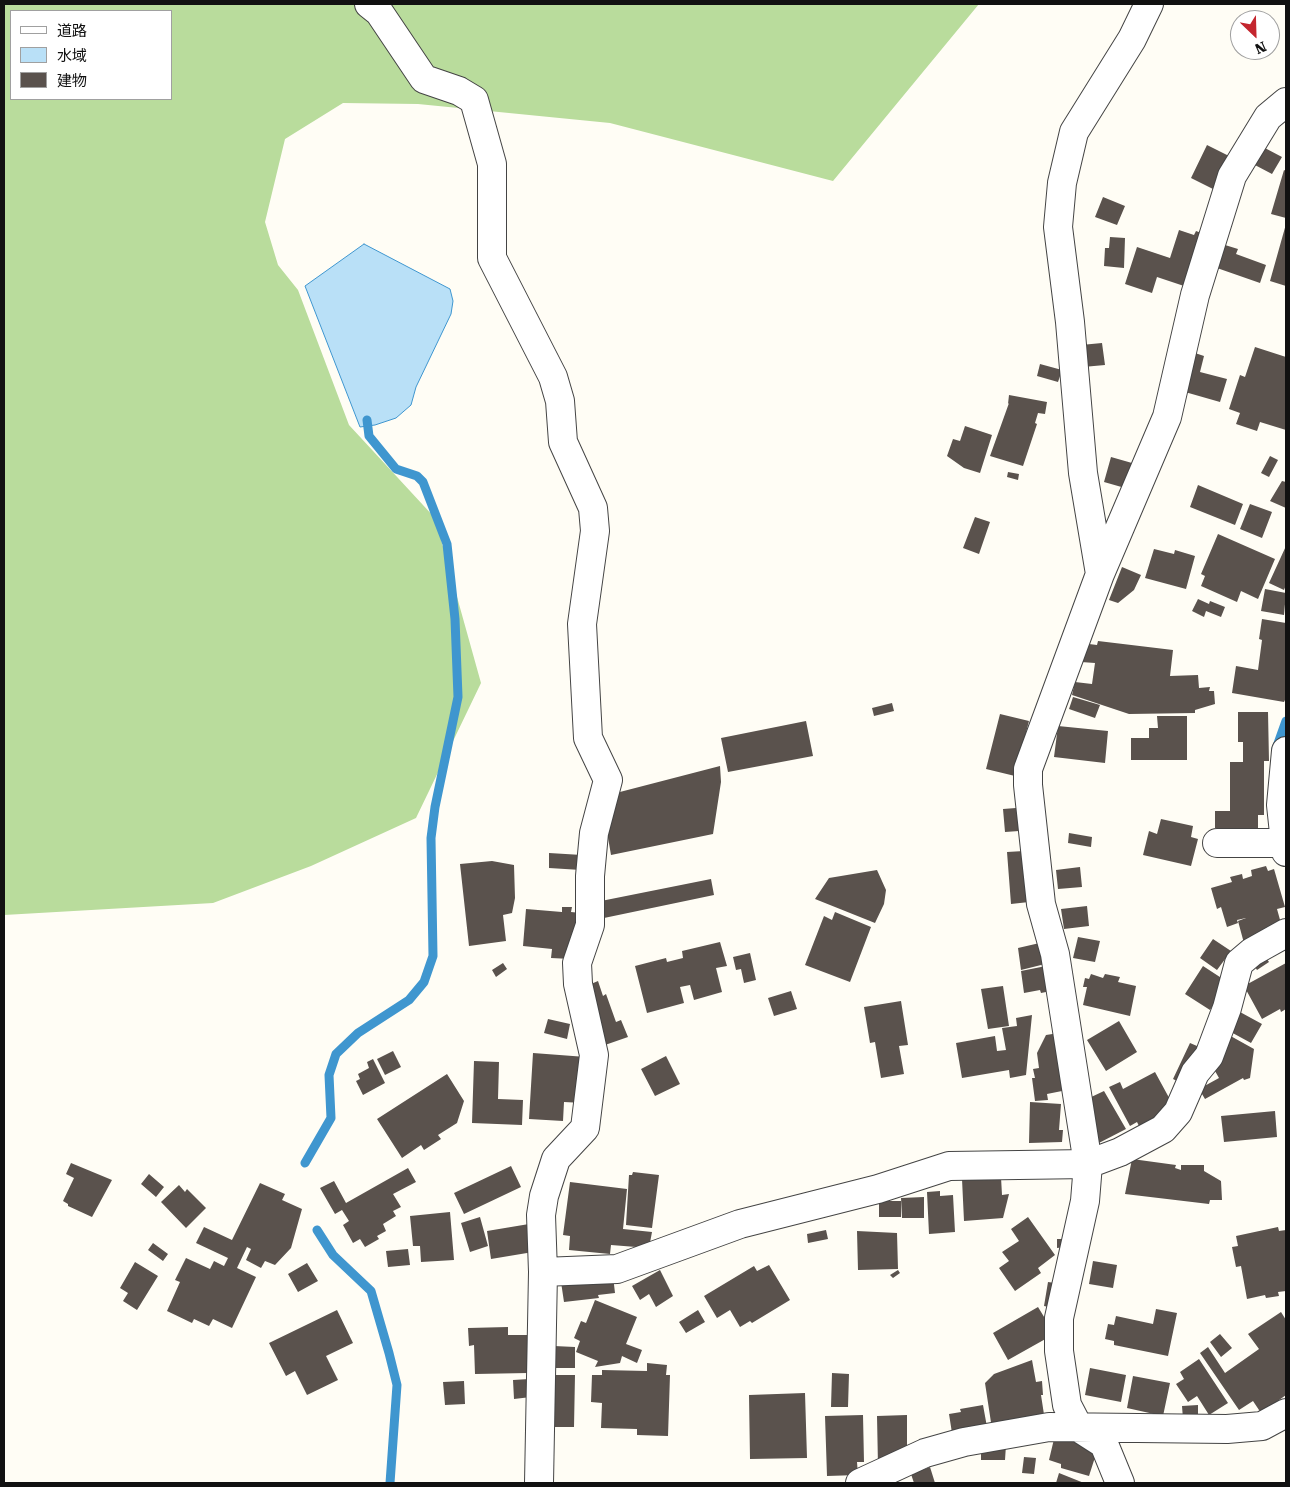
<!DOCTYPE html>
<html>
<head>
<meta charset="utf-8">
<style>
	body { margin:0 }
	#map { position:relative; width:1290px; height:1487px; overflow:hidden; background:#fffdf5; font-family:"Roboto Serif","Noto Sans JP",serif }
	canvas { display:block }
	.frame { position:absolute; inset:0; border:5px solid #111; pointer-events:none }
	.legend { position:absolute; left:10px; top:10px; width:162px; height:90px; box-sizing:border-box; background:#fff; border:1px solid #a0a0a0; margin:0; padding:6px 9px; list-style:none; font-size:15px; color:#111 }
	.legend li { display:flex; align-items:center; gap:10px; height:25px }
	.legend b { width:25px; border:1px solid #a0a0a0 }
	.north { position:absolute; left:1230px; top:10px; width:50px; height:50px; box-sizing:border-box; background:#fff; border:1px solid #a0a0a0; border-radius:50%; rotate:156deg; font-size:14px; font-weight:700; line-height:20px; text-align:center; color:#111 }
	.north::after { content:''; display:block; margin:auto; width:18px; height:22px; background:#c4262e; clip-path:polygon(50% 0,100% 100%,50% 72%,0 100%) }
</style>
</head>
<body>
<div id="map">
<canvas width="1290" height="1487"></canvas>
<div class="frame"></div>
<ul class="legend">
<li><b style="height:6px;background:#fff"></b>道路</li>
<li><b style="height:14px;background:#b9e0f7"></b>水域</li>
<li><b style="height:14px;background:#5a524d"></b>建物</li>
</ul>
<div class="north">N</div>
</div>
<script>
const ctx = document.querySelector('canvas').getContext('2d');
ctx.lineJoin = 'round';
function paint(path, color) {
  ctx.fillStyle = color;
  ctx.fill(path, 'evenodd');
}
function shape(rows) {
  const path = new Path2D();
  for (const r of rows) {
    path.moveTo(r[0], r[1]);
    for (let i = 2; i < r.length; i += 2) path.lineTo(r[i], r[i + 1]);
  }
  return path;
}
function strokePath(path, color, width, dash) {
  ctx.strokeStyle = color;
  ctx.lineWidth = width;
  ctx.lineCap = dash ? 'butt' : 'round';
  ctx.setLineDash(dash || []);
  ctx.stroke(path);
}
const forest = shape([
	[4,4,979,4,833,181,610,123,418,104,343,103,285,139,265,222,278,265,298,290,349,425,435,518,481,683,416,818,311,866,213,903,4,915],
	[11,11,171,11,171,99,11,99]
]);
const water = shape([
	[364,244,450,289,453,301,451,314,416,387,411,405,396,418,375,425,360,427,305,286,364,244]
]);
const stream = shape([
	[1276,749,1286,721],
	[305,1163,331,1118,329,1075,336,1054,358,1033,409,1000,424,982,433,956,431,838,435,807,458,697,455,619,447,544,423,482,417,476,396,469,369,436,367,420],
	[317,1230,333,1255,371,1291,389,1353,397,1385,390,1483]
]);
const building = shape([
	[1207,145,1233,158,1217,191,1191,178],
	[1263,147,1282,157,1272,174,1253,164],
	[1284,170,1286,171,1286,218,1271,214],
	[1103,197,1125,206,1117,225,1095,217],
	[1286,224,1286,286,1270,281],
	[1179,230,1194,235,1196,231,1207,235,1190,288,1157,277,1152,293,1125,284,1137,247,1170,258],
	[1110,237,1125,238,1124,268,1104,266,1105,248,1109,248],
	[1225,245,1238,249,1236,254,1266,265,1260,283,1217,268],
	[1102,343,1105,365,1083,367,1081,345],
	[1255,347,1286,357,1286,430,1260,422,1257,431,1236,424,1240,413,1229,409,1240,375,1245,377],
	[1195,353,1204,356,1200,372,1227,379,1220,402,1185,392],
	[1040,364,1062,370,1058,382,1037,376],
	[1009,395,1047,402,1045,414,1038,413,1035,423,1037,424,1023,466,990,456,1009,403,1008,404],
	[965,426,992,435,980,473,964,468,947,456,953,439,960,441],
	[1270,456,1278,460,1269,477,1261,473],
	[1111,457,1132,463,1125,488,1104,482],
	[1008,472,1019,474,1018,480,1007,477],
	[1282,481,1286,482,1286,508,1270,501],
	[1198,485,1243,504,1235,525,1190,507],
	[1250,504,1272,512,1262,538,1240,529],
	[975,517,990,522,979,554,963,548],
	[1218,534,1275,559,1258,599,1241,591,1237,602,1201,586,1205,576,1201,574],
	[1286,546,1286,585,1284,590,1269,583],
	[1154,549,1174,554,1175,550,1195,556,1186,589,1145,578],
	[1122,567,1141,575,1134,590,1118,603,1109,600],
	[1265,589,1286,593,1284,615,1261,611],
	[1198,599,1209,604,1210,601,1225,607,1221,617,1206,611,1204,617,1192,611],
	[1262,619,1286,623,1286,698,1284,702,1232,693,1236,666,1258,670,1262,640,1259,639],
	[1098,641,1173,650,1170,676,1198,675,1199,688,1210,687,1209,691,1214,691,1215,704,1195,710,1195,713,1129,714,1072,695,1075,682,1092,684,1095,663,1081,662,1089,644,1097,645],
	[1073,697,1100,705,1095,718,1069,709],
	[892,703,894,711,874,716,872,708],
	[1238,712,1268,712,1269,761,1264,761,1264,815,1258,815,1258,828,1215,828,1215,811,1230,811,1230,762,1243,762,1243,742,1238,742],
	[1000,714,1029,721,1015,776,986,769],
	[1157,716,1187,716,1187,760,1131,760,1131,738,1149,738,1149,728,1158,728],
	[806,721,813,756,728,772,721,738],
	[1058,726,1108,731,1105,763,1054,757],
	[720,766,721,782,713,834,611,855,606,826,616,793],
	[1016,808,1019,831,1005,832,1003,809],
	[1161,819,1193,826,1191,837,1198,839,1191,866,1143,855,1149,831,1157,834],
	[1069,833,1092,837,1091,847,1068,843],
	[1024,851,1029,902,1011,904,1007,852],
	[549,853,582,855,581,870,549,868],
	[492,861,514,865,515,898,512,913,503,915,506,941,469,946,460,864],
	[1266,866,1268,871,1274,869,1285,907,1277,909,1282,927,1245,947,1238,921,1246,918,1237,920,1238,923,1227,927,1221,907,1217,909,1211,888,1232,882,1230,877,1242,874,1243,879,1252,876,1251,870],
	[1080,867,1082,887,1058,889,1056,870],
	[877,870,886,890,884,904,875,923,815,899,829,878],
	[711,879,714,895,604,918,601,901],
	[1087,906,1089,926,1064,929,1061,909],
	[562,907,572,907,571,912,581,913,571,959,551,958,552,949,523,946,526,909,562,912],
	[835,912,871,927,850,982,805,965,824,916,832,920],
	[1078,937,1100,941,1095,962,1073,958],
	[1213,939,1231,951,1217,970,1200,958],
	[720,942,727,966,716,968,722,992,694,1000,690,985,680,987,684,1003,647,1013,635,966,666,958,667,962,683,958,682,951],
	[1044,942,1045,964,1021,970,1018,948],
	[750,953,756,980,744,983,741,969,736,970,733,957],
	[1265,956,1269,962,1257,970,1253,964],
	[503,963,507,969,496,977,492,970],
	[1286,963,1286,1009,1281,1012,1280,1009,1262,1019,1244,986],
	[1046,966,1051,991,1041,993,1040,990,1024,993,1021,971],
	[1203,966,1226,981,1221,993,1210,1010,1185,994],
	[1091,974,1103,978,1105,974,1120,977,1118,982,1136,986,1130,1016,1083,1005,1087,987,1083,987,1085,978,1089,979],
	[598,981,603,996,606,994,616,1022,621,1020,628,1037,605,1045,591,984],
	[1003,986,1009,1026,988,1029,981,989],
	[791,991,797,1009,774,1016,768,998],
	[901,1001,908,1045,899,1046,904,1074,881,1078,875,1042,870,1043,864,1007],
	[1240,1012,1262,1024,1251,1043,1229,1031],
	[1032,1015,1026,1075,1010,1078,1009,1070,962,1078,956,1043,995,1036,997,1051,1006,1050,1002,1028,1017,1026,1016,1018],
	[548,1019,570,1024,567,1039,544,1033],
	[1119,1021,1137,1052,1106,1071,1087,1040],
	[1059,1033,1067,1090,1047,1094,1048,1100,1035,1101,1032,1078,1035,1078,1033,1069,1039,1068,1037,1053,1046,1035],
	[1227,1034,1254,1049,1250,1078,1244,1080,1243,1078,1205,1099,1199,1089,1219,1078,1211,1064,1223,1057],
	[1190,1043,1204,1049,1187,1086,1173,1079],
	[393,1051,401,1067,385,1075,377,1059],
	[533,1053,586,1057,583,1103,564,1102,563,1121,529,1119],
	[666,1056,680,1084,655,1096,641,1069],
	[373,1059,385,1083,363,1095,356,1081,360,1079,358,1074,369,1068,367,1062],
	[474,1061,499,1062,498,1099,523,1100,522,1125,472,1123],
	[1155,1072,1173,1105,1142,1132,1137,1122,1130,1126,1109,1087,1120,1082,1123,1089],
	[447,1074,464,1101,457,1123,438,1135,441,1139,424,1150,421,1145,402,1158,377,1119],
	[1104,1091,1126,1129,1095,1145,1090,1118,1095,1115,1087,1099],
	[1030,1102,1061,1104,1059,1130,1063,1130,1062,1142,1029,1143],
	[1275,1111,1277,1137,1224,1142,1221,1116],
	[1132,1159,1176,1165,1175,1168,1181,1170,1181,1165,1204,1165,1204,1171,1221,1181,1222,1200,1210,1200,1209,1204,1125,1194],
	[71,1163,112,1180,92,1217,68,1206,68,1204,63,1201,74,1178,66,1174],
	[511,1166,521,1187,464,1214,454,1193],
	[408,1168,416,1182,393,1194,401,1207,393,1211,396,1216,383,1224,386,1231,377,1236,379,1239,365,1247,360,1239,353,1243,343,1225,349,1221,342,1210,335,1214,320,1188,334,1181,346,1203],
	[633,1172,659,1175,652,1228,626,1225,629,1175,632,1175],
	[149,1174,164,1187,156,1197,141,1184],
	[1001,1177,1002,1195,1009,1194,1003,1218,964,1221,962,1179],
	[570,1182,627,1189,623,1229,652,1232,649,1248,611,1245,610,1254,569,1250,570,1236,563,1235],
	[260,1183,285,1194,282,1200,302,1209,291,1248,275,1265,265,1261,261,1268,246,1260,251,1249,247,1247,237,1268,256,1277,232,1328,213,1319,209,1326,194,1319,192,1323,167,1311,180,1282,175,1280,186,1258,210,1269,214,1261,224,1266,228,1258,196,1243,204,1227,232,1240],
	[179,1185,185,1192,187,1189,206,1208,186,1228,161,1202],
	[940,1191,940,1196,953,1195,955,1232,929,1234,927,1192],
	[924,1197,924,1218,902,1218,901,1198],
	[879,1201,901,1201,901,1217,879,1217],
	[450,1212,454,1260,421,1262,420,1246,413,1246,410,1216],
	[480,1217,488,1246,470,1252,461,1223],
	[1028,1217,1055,1255,1038,1268,1041,1273,1015,1291,999,1268,1009,1261,1002,1252,1019,1241,1011,1229],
	[529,1224,533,1252,491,1259,487,1231],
	[1278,1227,1279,1231,1286,1230,1286,1291,1278,1292,1279,1296,1266,1298,1265,1295,1247,1299,1241,1266,1236,1267,1232,1247,1238,1246,1236,1236],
	[826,1230,828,1239,808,1243,807,1234],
	[857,1231,897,1233,898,1269,858,1270],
	[1057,1239,1065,1239,1065,1247,1057,1248],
	[153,1243,168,1254,163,1261,148,1250],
	[408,1249,410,1265,388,1267,386,1251],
	[1093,1261,1117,1265,1113,1288,1089,1284],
	[135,1262,158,1276,137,1310,123,1301,128,1293,120,1288],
	[307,1263,318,1281,298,1292,288,1274],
	[769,1265,790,1300,752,1323,750,1321,740,1327,730,1310,717,1318,704,1296,754,1266,757,1271],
	[660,1270,673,1296,656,1307,649,1294,640,1300,632,1286],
	[898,1270,900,1273,893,1278,890,1275],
	[613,1276,615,1293,598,1295,599,1298,564,1302,561,1282],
	[1048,1282,1062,1284,1058,1309,1044,1306],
	[595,1300,637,1317,626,1344,642,1350,637,1363,622,1356,620,1363,595,1367,598,1361,576,1352,580,1341,574,1338,581,1321,586,1323],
	[1038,1307,1049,1325,1044,1328,1049,1337,1008,1360,993,1333],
	[1156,1309,1177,1313,1168,1356,1114,1345,1114,1341,1105,1339,1108,1324,1114,1325,1116,1316,1153,1324],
	[337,1310,353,1343,326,1356,338,1380,307,1395,295,1371,286,1376,269,1343],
	[698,1310,705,1322,686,1333,679,1322],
	[1281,1312,1286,1320,1286,1395,1261,1413,1253,1401,1239,1410,1200,1353,1208,1347,1225,1373,1259,1349,1248,1334],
	[508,1327,508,1335,527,1335,528,1373,475,1374,474,1345,469,1346,468,1328],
	[1220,1334,1232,1348,1221,1357,1210,1342],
	[554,1346,575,1347,575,1368,554,1368],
	[1199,1359,1228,1403,1209,1415,1197,1396,1188,1402,1176,1384,1184,1379,1180,1372],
	[1032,1360,1036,1382,1042,1381,1043,1395,1041,1395,1045,1421,992,1429,985,1383,994,1374],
	[647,1363,667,1365,666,1375,670,1375,668,1436,637,1435,637,1429,601,1428,602,1403,591,1402,592,1375,602,1375,602,1370,647,1371],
	[1090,1368,1126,1375,1121,1402,1085,1395],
	[832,1373,849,1374,848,1407,831,1407],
	[552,1375,575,1375,574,1427,551,1427],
	[1133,1376,1170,1383,1163,1416,1127,1408],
	[529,1379,531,1397,514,1399,513,1380],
	[464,1381,465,1404,445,1405,443,1382],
	[805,1393,807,1458,750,1459,749,1395],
	[983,1405,987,1427,952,1433,949,1414,961,1412,960,1409],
	[1198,1405,1198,1419,1183,1419,1182,1406],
	[863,1415,864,1462,857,1462,858,1475,827,1476,825,1416],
	[907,1415,907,1446,878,1466,877,1416],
	[1071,1438,1097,1451,1089,1476,1061,1468,1061,1464,1049,1460,1054,1439],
	[981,1445,1006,1445,1005,1460,981,1460],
	[1024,1457,1036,1458,1034,1474,1022,1473],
	[930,1467,935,1483,914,1483,911,1474],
	[1059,1473,1084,1483,1056,1483]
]);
const minor = shape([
	[369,4,379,12,424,79,459,91,474,100,492,164,492,258,553,377,560,401,563,442,593,508,595,531,582,624,588,738,608,780,594,833,590,876,590,925,577,963,578,984,594,1055,585,1128,556,1159,544,1196,541,1215,543,1272,539,1483],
	[1100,574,1083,473,1070,322,1058,227,1062,183,1074,132,1132,39,1149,4],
	[1286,751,1281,805,1286,852],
	[1217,843,1286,843],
	[543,1272,617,1269,740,1224,878,1189,949,1166,1088,1164,1120,1152,1163,1129,1178,1112,1195,1073,1209,1056,1227,1008,1239,963,1252,952,1286,933],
	[860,1483,925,1453,964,1442,1049,1427,1227,1429,1262,1426,1286,1413],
	[1120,1483,1104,1444,1079,1428,1067,1405,1059,1351,1059,1318,1085,1201,1088,1164,1055,954,1041,904,1028,785,1028,769,1100,574,1167,417,1195,295,1232,176,1268,117,1286,102]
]);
paint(forest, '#b9dc9c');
paint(water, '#b9e0f7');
strokePath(water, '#3f96cf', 1);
strokePath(stream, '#3f96cf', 9);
paint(building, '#5a524d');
strokePath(minor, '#444', 30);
strokePath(minor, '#fff', 28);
</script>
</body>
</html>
